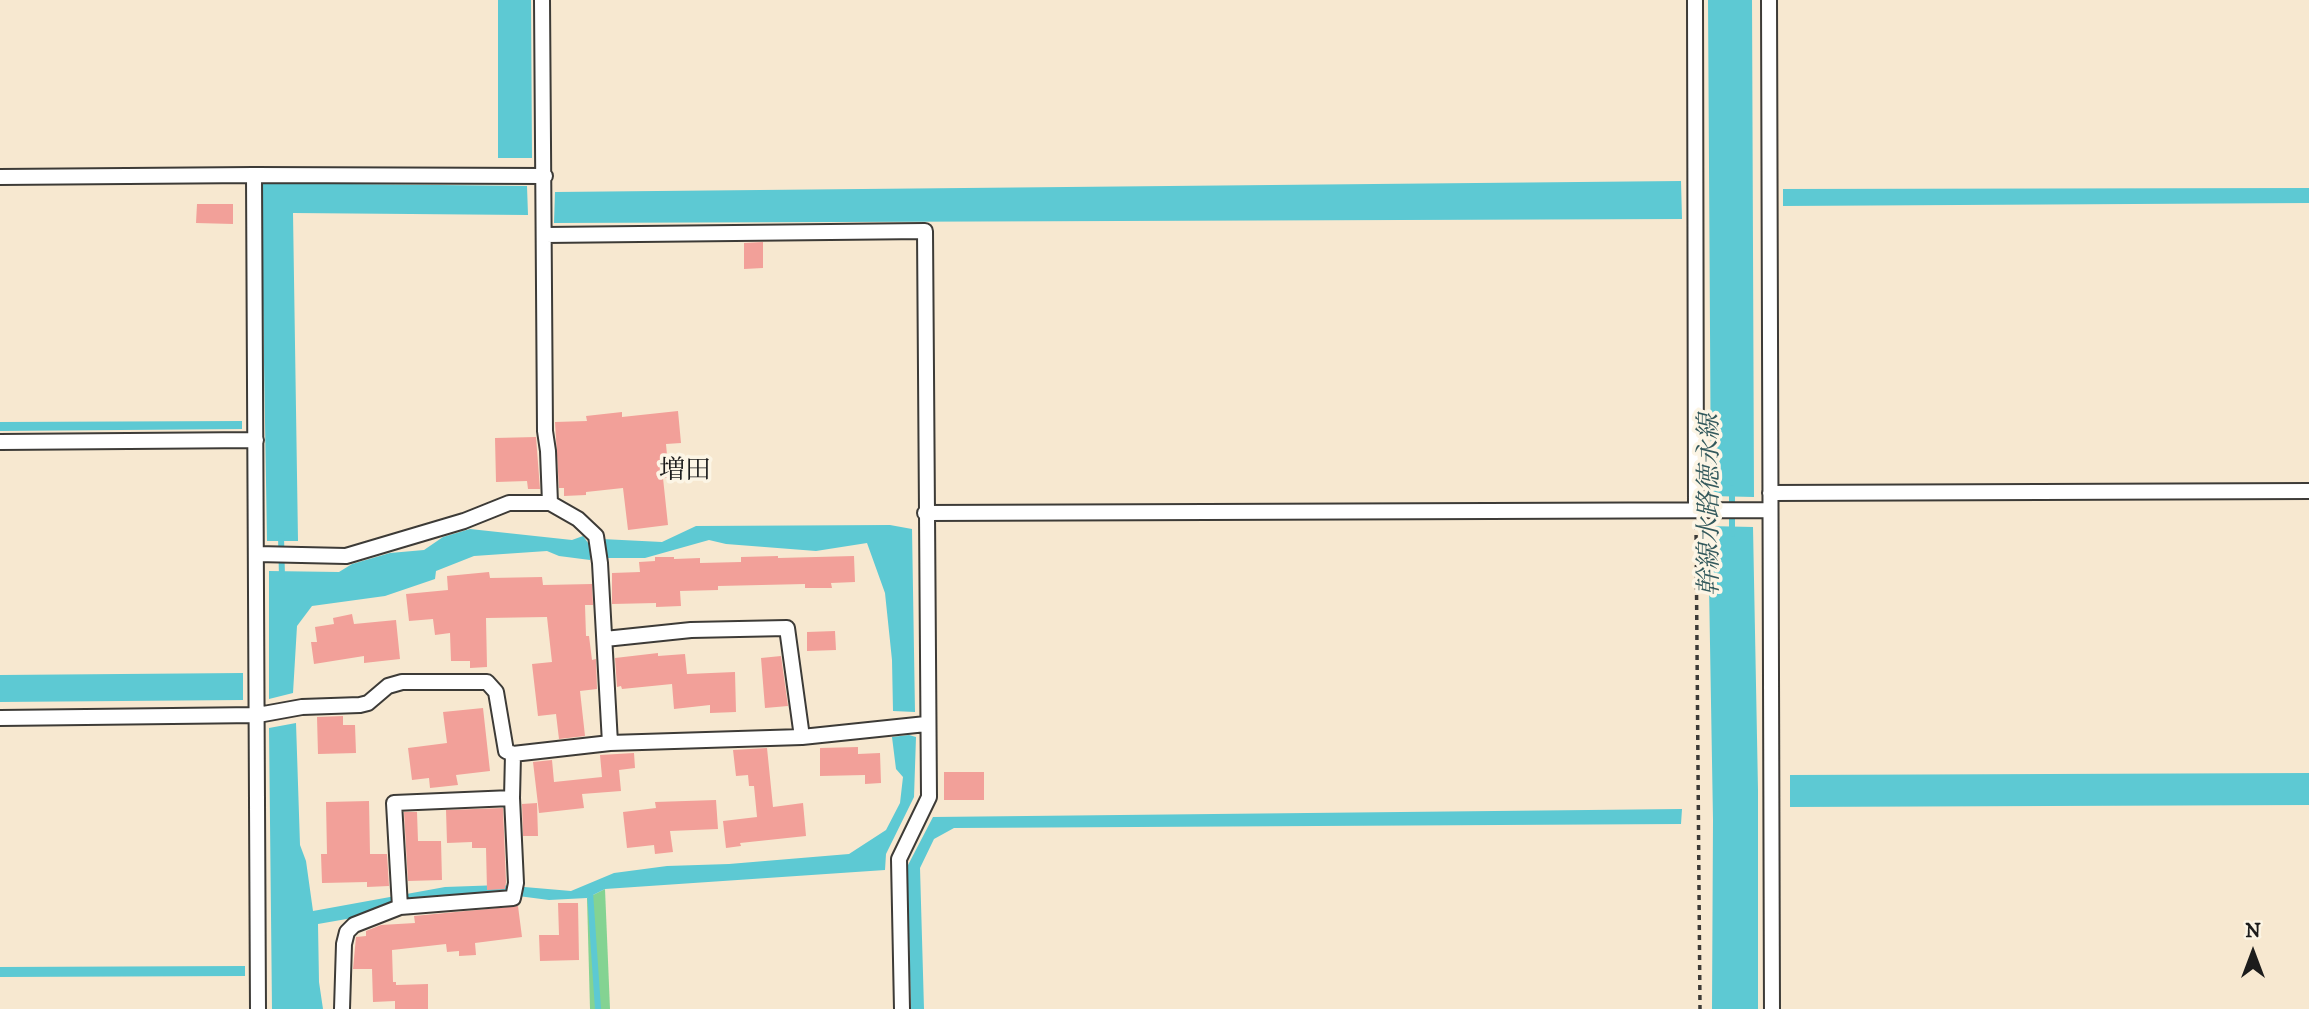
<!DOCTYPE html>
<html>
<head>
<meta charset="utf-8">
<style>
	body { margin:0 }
	#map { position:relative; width:2309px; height:1009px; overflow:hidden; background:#f7e8d0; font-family:"IM FELL DW Pica",serif }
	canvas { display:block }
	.north { position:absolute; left:2218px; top:918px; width:70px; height:70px; -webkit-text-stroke:5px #fcf5e5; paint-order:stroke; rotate:0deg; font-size:19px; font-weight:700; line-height:28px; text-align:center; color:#1c1c1c }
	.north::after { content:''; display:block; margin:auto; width:24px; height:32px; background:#1c1c1c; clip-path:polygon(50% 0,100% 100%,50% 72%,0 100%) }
</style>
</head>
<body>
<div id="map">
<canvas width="2309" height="1009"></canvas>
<div class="north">N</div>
</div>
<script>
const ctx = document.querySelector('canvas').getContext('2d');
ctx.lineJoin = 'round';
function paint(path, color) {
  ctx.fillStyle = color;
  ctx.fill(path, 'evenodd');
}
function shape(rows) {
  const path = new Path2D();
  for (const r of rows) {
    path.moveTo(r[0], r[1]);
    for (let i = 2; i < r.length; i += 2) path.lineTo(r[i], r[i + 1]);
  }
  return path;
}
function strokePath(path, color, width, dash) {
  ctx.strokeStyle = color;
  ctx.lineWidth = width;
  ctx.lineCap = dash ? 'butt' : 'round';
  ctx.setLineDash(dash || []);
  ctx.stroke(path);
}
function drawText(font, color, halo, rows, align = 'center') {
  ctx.font = font + ' "IM FELL DW Pica","Noto Serif JP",serif';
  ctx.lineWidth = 7;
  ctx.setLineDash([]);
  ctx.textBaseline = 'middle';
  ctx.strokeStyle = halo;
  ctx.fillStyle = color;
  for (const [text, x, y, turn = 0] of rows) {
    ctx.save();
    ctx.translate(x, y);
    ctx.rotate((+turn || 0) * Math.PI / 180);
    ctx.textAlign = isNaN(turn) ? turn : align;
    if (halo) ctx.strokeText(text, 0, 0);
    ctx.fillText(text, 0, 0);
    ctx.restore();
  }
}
const green = shape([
	[605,889,610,1009,590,1009,587,898]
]);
const water = shape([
	[498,0,531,0,532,158,498,158],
	[1708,0,1752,0,1754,497,1711,496],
	[1681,181,1682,219,554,223,555,192],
	[261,183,527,186,528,215,293,213,298,541,267,541],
	[2309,188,2309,203,1783,206,1783,189],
	[242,421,242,429,0,431,0,422],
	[890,525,912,529,915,712,893,711,892,660,885,593,867,543,816,551,726,544,709,540,645,558,608,558,602,539,662,542,696,526],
	[1708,526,1753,527,1758,790,1758,1009,1712,1009,1713,820],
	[470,529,572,540,583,536,591,547,590,560,559,556,547,551,474,556,436,571,435,579,385,596,312,606,297,626,293,693,269,699,269,571,339,572,352,564,390,553,424,550,443,537],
	[243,673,243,700,0,702,0,675],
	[296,723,300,845,306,861,313,911,445,887,501,885,571,891,614,873,667,866,729,864,849,854,886,830,900,803,903,777,896,769,892,737,909,735,916,737,914,797,886,854,885,870,605,889,587,898,549,900,495,893,318,924,319,982,323,1009,272,1009,269,728],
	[2309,773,2309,805,1790,807,1790,775],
	[1682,809,1681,824,954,828,934,839,920,868,924,1009,911,1009,907,867,933,817],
	[245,966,245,976,0,977,0,967]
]);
const stream = shape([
	[1732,488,1732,534],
	[281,536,282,577],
	[590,892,598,1009]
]);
const building = shape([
	[197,204,233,204,233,224,196,223],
	[763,242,763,268,744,269,744,243],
	[678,411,681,443,666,444,669,478,663,478,668,525,628,530,623,488,586,492,586,495,564,496,564,488,559,488,555,422,587,421,586,416,622,412,622,417],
	[536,437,540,489,528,489,527,481,496,482,495,438],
	[778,556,778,558,854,556,855,582,831,583,832,588,805,588,805,584,718,586,718,590,680,591,681,606,656,607,656,603,612,604,612,573,640,572,639,562,655,561,655,557,674,557,674,559,700,558,700,563,741,562,741,557],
	[489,572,490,578,542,577,543,585,592,584,593,605,585,605,586,636,589,636,592,660,596,659,597,689,580,691,585,736,559,739,556,714,538,716,532,664,552,662,547,617,486,618,487,667,470,668,470,661,451,661,450,633,435,635,433,619,409,621,406,594,448,590,447,576],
	[352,614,354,624,396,620,400,659,364,663,364,656,314,664,311,642,317,642,315,627,334,624,333,618],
	[835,631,836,650,807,651,807,632],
	[658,653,658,656,685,654,687,674,735,672,736,712,710,713,710,705,674,709,672,684,622,689,621,686,617,687,615,658],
	[781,656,788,706,765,708,761,658],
	[483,708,490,771,456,775,458,785,430,788,429,778,412,780,408,748,447,743,443,712],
	[343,716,343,725,355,725,356,753,318,754,317,717],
	[858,747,858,754,880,753,881,783,865,784,865,775,820,776,820,748],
	[767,748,773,807,803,803,806,836,740,843,741,846,726,848,723,821,757,817,754,786,749,786,748,775,736,776,733,750],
	[634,753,635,768,619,770,621,791,582,794,584,808,539,813,533,762,552,760,554,782,602,777,600,755],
	[944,772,984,772,984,800,944,800],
	[716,800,718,829,670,831,673,852,655,854,654,845,627,848,623,812,656,808,655,802],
	[369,801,370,854,387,854,389,886,367,887,367,882,322,883,321,854,327,854,326,802],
	[537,803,538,836,523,836,522,804],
	[503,808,506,882,505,889,487,890,486,848,472,848,472,842,447,843,446,810],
	[404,812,417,812,418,841,441,841,442,880,408,881],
	[558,903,578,903,579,960,540,961,539,935,559,935],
	[518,906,522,937,475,943,476,955,459,956,459,951,447,952,446,944,392,950,393,982,396,982,396,985,428,984,428,1009,395,1009,395,1001,373,1002,372,969,353,969,356,937,366,936,366,931,381,925,415,923,414,916]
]);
const path = shape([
	[1696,525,1700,1009]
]);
const minor = shape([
	[542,0,545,431,548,451,550,503],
	[1695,0,1696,509],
	[1769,0,1772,1009],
	[254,175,258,1009],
	[0,177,254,175,545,176],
	[545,235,925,231,929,797,899,859,902,1009],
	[0,442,256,440],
	[1770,493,2309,491],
	[925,513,1770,510],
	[605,639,691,630,787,628,802,737],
	[0,718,258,715,302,707,360,705,368,703,388,686,402,682,487,682,496,692,506,751,513,754,610,743,600,563,596,536,578,519,550,503,509,503,464,521,346,556,257,554],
	[610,743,802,737,926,724],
	[400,907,394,803,512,798],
	[342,1009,344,944,347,932,354,925,400,907,513,898,516,883,512,798,513,754]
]);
const neighbourhoodNames = [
	["増田",685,473]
];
const waterNames = [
	["幹線水路徳永線",1712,505,-90]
];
paint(green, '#84d392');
paint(water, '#5dc9d3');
strokePath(stream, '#5dc9d3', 6);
paint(building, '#f2a099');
strokePath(minor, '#3d3b37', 18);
strokePath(path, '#3d3b37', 3.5, [5, 5]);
strokePath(minor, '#fff', 14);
drawText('26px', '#1c1c1c', '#fcf5e5', neighbourhoodNames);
drawText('italic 26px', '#33595c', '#fcf5e5', waterNames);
</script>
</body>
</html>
